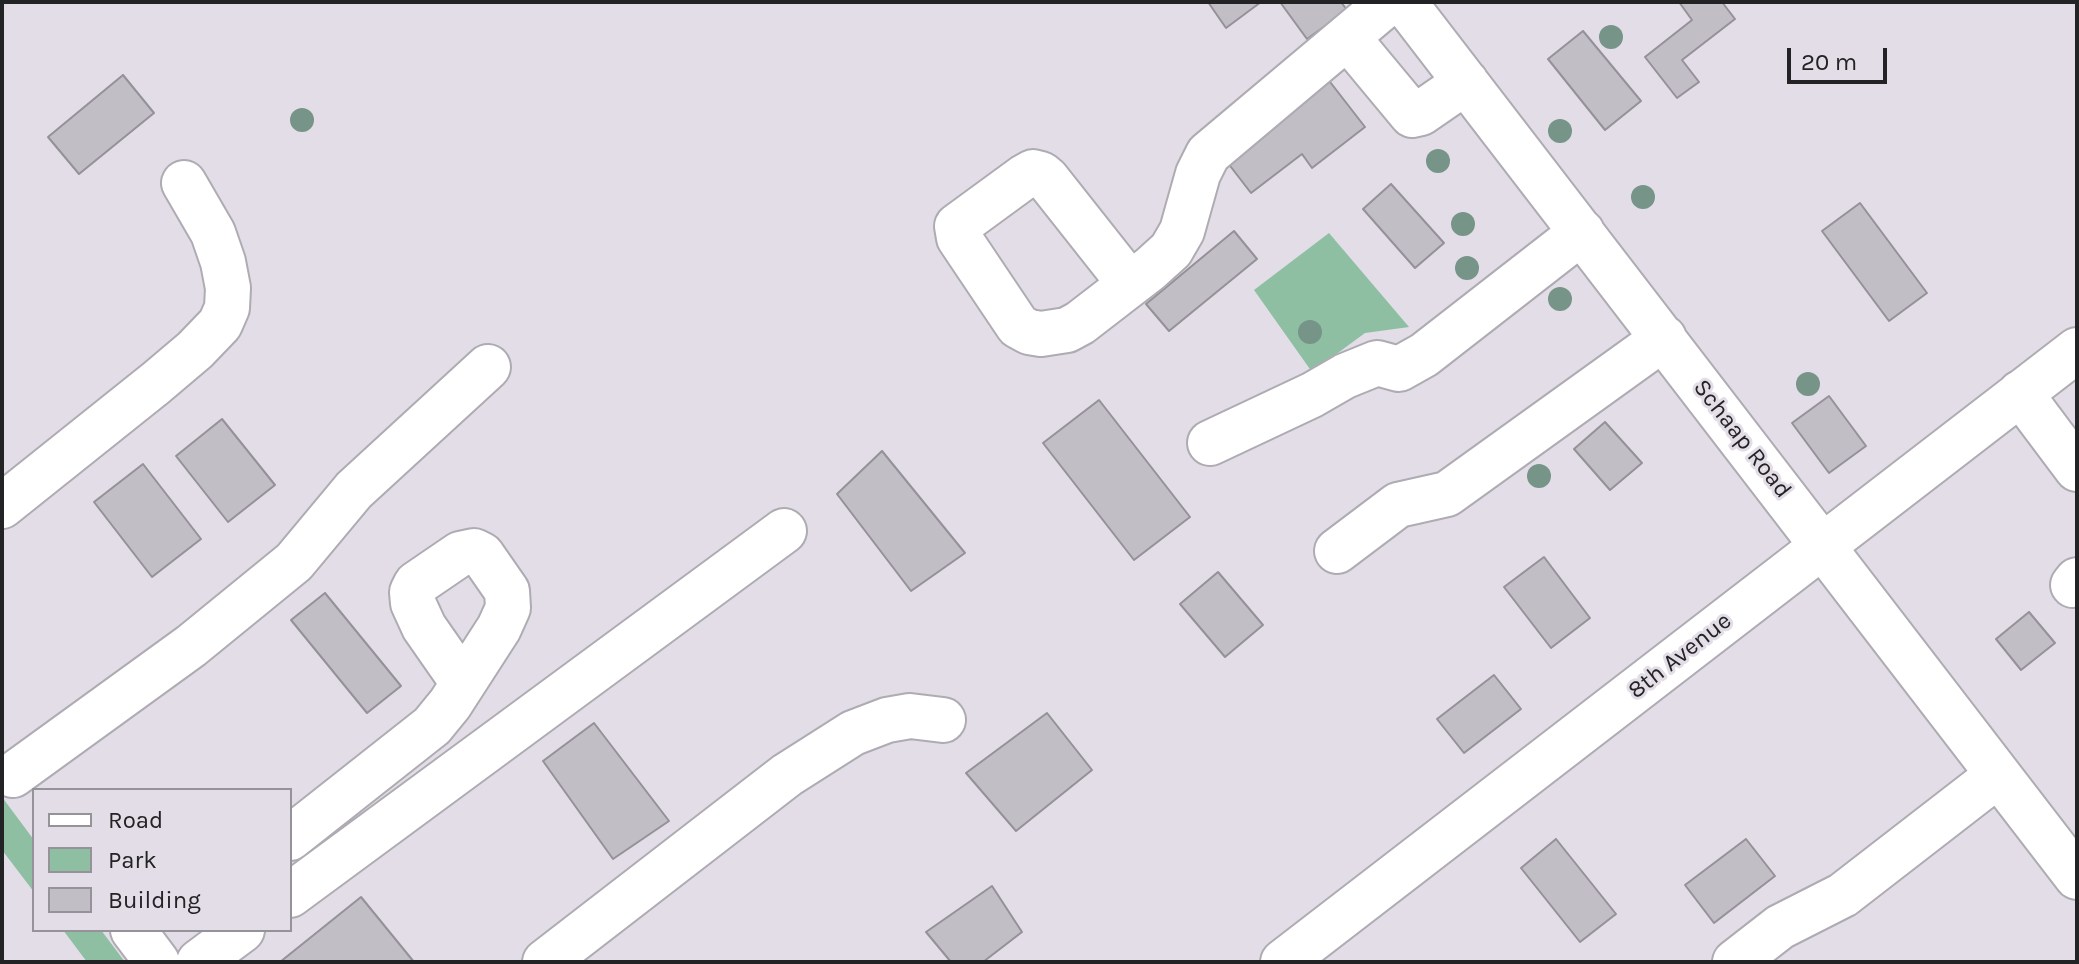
<!DOCTYPE html>
<html>
<head>
<meta charset="utf-8">
<style>
	body { margin:0 }
	#map { position:relative; width:2079px; height:964px; overflow:hidden; background:#e2dde6; font-family:Karla,sans-serif }
	canvas { display:block }
	.frame { position:absolute; inset:0; border:4px solid #232225; pointer-events:none }
	.legend { position:absolute; left:32px; top:788px; width:260px; height:144px; box-sizing:border-box; background:#e2dde6; border:2px solid #969299; margin:0; padding:10px 14px; list-style:none; font-size:24px; color:#232225 }
	.legend li { display:flex; align-items:center; gap:16px; height:40px }
	.legend b { width:40px; border:2px solid #969299 }
	.scale { position:absolute; left:1787px; top:48px; width:100px; height:36px; box-sizing:border-box; border:4px solid #232225; border-top:0; padding-left:10px; font-size:24px; line-height:28px; white-space:nowrap; color:#232225; -webkit-text-stroke:6px #e2dde6; paint-order:stroke }
</style>
</head>
<body>
<div id="map">
<canvas width="2079" height="964"></canvas>
<div class="frame"></div>
<ul class="legend">
<li><b style="height:10px;background:#fff"></b>Road</li>
<li><b style="height:22px;background:#8ebfa3"></b>Park</li>
<li><b style="height:22px;background:#c2bec6"></b>Building</li>
</ul>
<div class="scale">20 m</div>
</div>
<script>
const ctx = document.querySelector('canvas').getContext('2d');
ctx.lineJoin = 'round';
function paint(path, color) {
  ctx.fillStyle = color;
  ctx.fill(path, 'evenodd');
}
function shape(rows) {
  const path = new Path2D();
  for (const r of rows) {
    path.moveTo(r[0], r[1]);
    for (let i = 2; i < r.length; i += 2) path.lineTo(r[i], r[i + 1]);
  }
  return path;
}
function strokePath(path, color, width, dash) {
  ctx.strokeStyle = color;
  ctx.lineWidth = width;
  ctx.lineCap = dash ? 'butt' : 'round';
  ctx.setLineDash(dash || []);
  ctx.stroke(path);
}
function drawText(font, color, halo, rows, align = 'center') {
  ctx.font = font + ' Karla,sans-serif';
  ctx.lineWidth = 6;
  ctx.setLineDash([]);
  ctx.textBaseline = 'middle';
  ctx.strokeStyle = halo;
  ctx.fillStyle = color;
  for (const [text, x, y, turn = 0] of rows) {
    ctx.save();
    ctx.translate(x, y);
    ctx.rotate((+turn || 0) * Math.PI / 180);
    ctx.textAlign = isNaN(turn) ? turn : align;
    if (halo) ctx.strokeText(text, 0, 0);
    ctx.fillText(text, 0, 0);
    ctx.restore();
  }
}
const green = shape([
	[1329,233,1409,327,1365,333,1312,372,1254,290],
	[2,797,34,840,34,892,2,850],
	[63,930,101,930,125,962,87,962]
]);
const building = shape([
	[1208,2,1261,2,1226,28,1208,2],
	[1280,2,1341,2,1347,10,1307,39,1280,2],
	[1679,2,1722,2,1735,19,1682,60,1699,82,1677,98,1645,57,1692,20,1679,2],
	[1583,31,1641,101,1605,130,1548,59,1583,31],
	[123,75,154,113,79,174,48,137,123,75],
	[1327,78,1365,127,1312,168,1302,154,1251,193,1224,158,1327,78],
	[1391,184,1444,243,1415,268,1363,209,1391,184],
	[1860,203,1927,293,1889,321,1822,231,1860,203],
	[1234,231,1257,259,1169,331,1146,304,1234,231],
	[1829,396,1866,446,1829,473,1792,423,1829,396],
	[1099,400,1190,517,1134,560,1043,443,1099,400],
	[222,419,275,485,228,522,176,456,222,419],
	[1605,422,1642,463,1610,490,1574,449,1605,422],
	[882,451,965,553,911,591,837,494,882,451],
	[143,464,201,539,152,577,94,502,143,464],
	[1544,557,1590,618,1551,648,1504,587,1544,557],
	[1218,572,1263,625,1225,657,1180,604,1218,572],
	[325,593,401,686,367,713,291,620,325,593],
	[2029,612,2055,643,2021,670,1996,639,2029,612],
	[1494,675,1521,709,1464,753,1437,719,1494,675],
	[1047,713,1092,770,1016,831,966,773,1047,713],
	[594,723,669,821,613,859,543,761,594,723],
	[1556,839,1616,914,1580,942,1521,868,1556,839],
	[1746,839,1775,876,1714,923,1685,885,1746,839],
	[992,886,1022,932,983,962,951,962,926,932,992,886],
	[361,897,414,962,280,962,361,897]
]);
const minor = shape([
	[1404,2,2077,877],
	[1348,38,1412,115,1421,113,1466,82],
	[1130,284,1047,179,1041,174,1033,172,1024,177,957,226,959,238,1018,326,1029,332,1041,334,1067,330,1080,323,1150,269,1171,250,1182,231,1198,174,1208,154,1389,2],
	[2020,393,2077,469],
	[1210,443,1312,395,1345,376,1377,363,1399,369,1424,355,1582,232],
	[2,506,156,383,195,350,220,324,227,308,228,288,223,262,213,233,184,183],
	[1337,551,1398,505,1447,494,1664,338],
	[2073,585,2077,580],
	[13,775,191,646,294,562,354,490,488,367],
	[290,838,432,726,450,704,499,628,508,608,507,591,482,555,474,551,460,554,416,584,412,592,413,603,424,627,463,683],
	[290,895,784,531],
	[133,930,157,962],
	[199,962,242,930],
	[545,962,787,775,853,733,887,720,910,716,943,720],
	[1283,962,2077,350],
	[1735,962,1780,927,1843,895,1998,775]
]);
const trees = [
	[1611,37],
	[302,120],
	[1560,131],
	[1438,161],
	[1643,197],
	[1463,224],
	[1467,268],
	[1560,299],
	[1310,332],
	[1808,384],
	[1539,476]
];
const streetNames = [
	["Schaap Road",1742,439,52],
	["8th Avenue",1680,656,-38]
];
paint(green, '#8ebfa3');
paint(building, '#c2bec6');
strokePath(building, '#959199', 2);
strokePath(minor, '#afabb3', 48);
strokePath(minor, '#fff', 44);
ctx.fillStyle = '#769488';
for (const [x, y] of trees) {
  ctx.beginPath();
  ctx.arc(x, y, 12, 0, 2 * Math.PI);
  ctx.fill();
}
drawText('24px', '#232225', '#e2dde6', streetNames);
</script>
</body>
</html>
